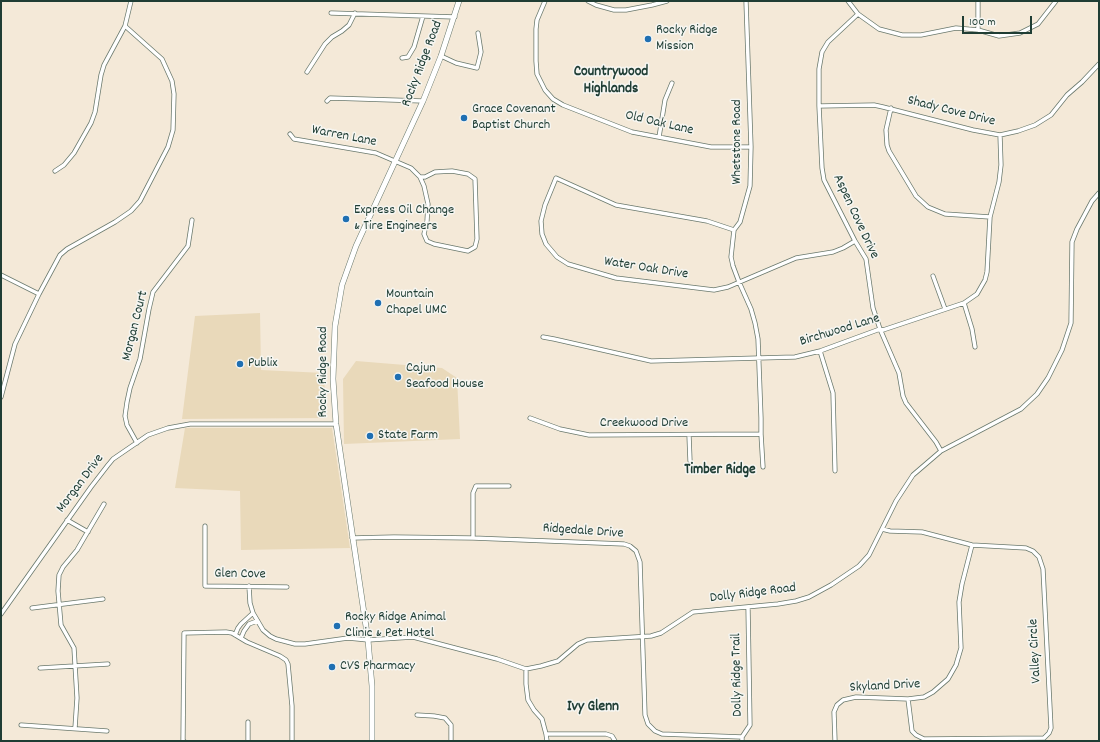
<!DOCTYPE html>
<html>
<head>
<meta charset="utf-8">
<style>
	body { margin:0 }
	#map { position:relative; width:1100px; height:742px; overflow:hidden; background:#f4e9d8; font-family:Dekko,sans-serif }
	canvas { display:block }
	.frame { position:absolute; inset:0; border:2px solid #1f3d34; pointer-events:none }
	.scale { position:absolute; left:962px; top:16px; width:70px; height:18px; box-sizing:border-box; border:2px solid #1f3d34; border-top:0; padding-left:5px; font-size:12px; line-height:14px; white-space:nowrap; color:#1f3d34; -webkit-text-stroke:3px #f6f6f2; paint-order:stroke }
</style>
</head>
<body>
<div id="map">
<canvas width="1100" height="742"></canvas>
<div class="frame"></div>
<div class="scale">100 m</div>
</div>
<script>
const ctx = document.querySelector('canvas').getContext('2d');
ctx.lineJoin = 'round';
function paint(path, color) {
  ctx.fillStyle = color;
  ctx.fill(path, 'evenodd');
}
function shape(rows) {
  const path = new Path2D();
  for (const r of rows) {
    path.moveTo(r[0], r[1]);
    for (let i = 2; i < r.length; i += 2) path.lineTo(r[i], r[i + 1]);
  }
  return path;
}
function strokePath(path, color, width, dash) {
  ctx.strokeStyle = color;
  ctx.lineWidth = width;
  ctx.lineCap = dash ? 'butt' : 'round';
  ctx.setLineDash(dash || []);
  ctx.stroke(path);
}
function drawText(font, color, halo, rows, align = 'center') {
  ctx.font = font + ' Dekko,sans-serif';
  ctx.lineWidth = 3;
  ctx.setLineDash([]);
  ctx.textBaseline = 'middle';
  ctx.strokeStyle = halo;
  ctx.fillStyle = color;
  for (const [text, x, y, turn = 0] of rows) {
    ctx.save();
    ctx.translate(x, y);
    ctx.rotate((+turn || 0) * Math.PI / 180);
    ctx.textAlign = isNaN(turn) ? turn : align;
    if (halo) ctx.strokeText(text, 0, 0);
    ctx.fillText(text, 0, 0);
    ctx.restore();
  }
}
const built = shape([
	[260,313,261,370,324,373,326,418,182,419,195,316],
	[356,361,442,368,457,378,460,439,344,444,343,379],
	[185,428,332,428,350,548,241,550,240,491,175,488]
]);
const street = shape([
	[545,1,537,20,536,29,536,61,537,74,545,90,553,99,563,105,632,132,711,147,751,147],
	[588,1,596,5,614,10,626,10,652,5,667,1],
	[746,1,751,147,750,186,740,222,734,230,731,257,733,266,739,282,751,309,755,323,758,339,761,418,761,434,763,467],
	[848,1,858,14,879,29,902,35,921,35,956,28,978,30,999,36,1020,33,1038,24,1056,1],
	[331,13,455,17],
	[858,14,828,42,822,52,819,69,819,106,822,168,824,180,855,241,866,259,873,308,880,329,899,373,903,396,906,403,936,442,941,451],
	[978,30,978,1],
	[441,56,456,63,477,68,481,52,478,33],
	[402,58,408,57,414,47,423,16],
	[307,72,325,44,332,37,342,31,349,25,355,13],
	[327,101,330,98,423,101],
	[819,106,874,105,883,107,973,130,1000,135,1018,131,1035,125,1051,115,1067,95,1082,82,1099,64],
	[891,108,886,130,887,145,889,151,916,196,928,207,945,214,990,217],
	[290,134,294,139,376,153,411,168,420,177,425,177,435,172,452,171,468,174,475,179,477,239,475,247,468,251,434,244,427,241,424,234,427,221,428,204,424,186,420,177],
	[659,137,665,100,672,83],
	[55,171,64,165,74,153,91,123,95,112,101,75,104,65,125,26,131,1],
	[734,230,707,221,616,205,556,178,545,205,541,221,542,234,546,244,557,257,568,264,616,278,714,290,728,287,796,258,833,252,843,248,855,241],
	[1,275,39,294],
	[933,276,945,309],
	[964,303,972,329,975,347],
	[543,337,554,339,651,361,795,357,820,351,880,329,883,330,964,303,977,294,985,280,987,272,990,217,999,182,1001,165,1000,135],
	[820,351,833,393,835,471],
	[1,397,15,344,39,294,60,255,67,249,115,222,131,211,140,201,168,147,173,130,174,94,172,81,162,59,125,26],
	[530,418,560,429,589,435,761,434],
	[689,435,690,461],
	[137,443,127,425,125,416,127,402,130,388,140,359,149,309,153,292,188,246,192,220],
	[67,520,88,532],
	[205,526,205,586,287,587],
	[882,529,890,531,922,532,972,545,1026,548,1033,551,1039,557,1043,569,1051,728,1049,733,1044,738,924,739,916,735,912,731,908,699],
	[352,538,394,537,473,538,624,544,630,546,636,551,640,562,645,715,648,724,655,731,662,734,742,737],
	[473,538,473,493,476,486,509,486],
	[249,586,250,603,253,613,263,630,270,636,276,639,295,644,305,644,348,638,368,640,413,637,497,659,526,669,541,666,558,661,578,644,587,640,651,636,661,633,693,612,778,604,796,601,809,597,831,585,859,566,869,555,896,501,913,475,941,451,1021,409,1037,394,1048,378,1062,350,1071,323,1072,242,1077,229,1092,201,1099,193],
	[32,608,103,599],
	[1,614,91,487,108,465,113,459,148,435,168,428,190,424,336,424],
	[235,635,238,628,241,624,253,613],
	[241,638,244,631,249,624,257,621],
	[40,668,108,664],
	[526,669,526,684,528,700,534,710,542,719,546,734,547,741],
	[417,715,434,716,445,718,451,725,451,741],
	[248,722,248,741],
	[21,725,107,731],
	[75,728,77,698,74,648,61,625,58,591,59,575,63,567,77,550,104,504],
	[546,734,606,734,612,736,615,741],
	[184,741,183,740,184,633,226,632,232,633,247,642,280,656,286,660,288,664,292,706,292,741],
	[742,741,742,737,750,725,748,607],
	[835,741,834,712,837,705,843,700,856,697,908,699,924,697,933,692,948,679,956,665,961,648,959,602,962,584,972,545]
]);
const secondary = shape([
	[372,741,372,686,368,640,336,424,333,379,335,326,342,285,356,246,423,101,441,56,459,1]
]);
const markers = [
	[648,39,4,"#1f6fb2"],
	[464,118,4,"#1f6fb2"],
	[346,219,4,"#1f6fb2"],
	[378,303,4,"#1f6fb2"],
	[240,364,4,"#1f6fb2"],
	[398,377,4,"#1f6fb2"],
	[370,436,4,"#1f6fb2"],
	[337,626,4,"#1f6fb2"],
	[332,667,4,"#1f6fb2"]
];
const poiNames = [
	["Rocky Ridge",656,31],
	["Mission",656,47],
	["Grace Covenant",472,110],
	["Baptist Church",472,126],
	["Express Oil Change",354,211],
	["& Tire Engineers",354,227],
	["Mountain",386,295],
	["Chapel UMC",386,311],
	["Publix",248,364],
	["Cajun",406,369],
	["Seafood House",406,385],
	["State Farm",378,436],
	["Rocky Ridge Animal",345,618],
	["Clinic & Pet Hotel",345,634],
	["CVS Pharmacy",340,667]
];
const streetNames = [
	["Rocky Ridge Road",423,64,-69],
	["Shady Cove Drive",951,112,14],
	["Old Oak Lane",659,124,13],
	["Warren Lane",344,137,11],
	["Whetstone Road",738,142,-90],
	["Aspen Cove Drive",855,217,65],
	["Water Oak Drive",646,269,9],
	["Morgan Court",136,326,-76],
	["Birchwood Lane",840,331,-17],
	["Rocky Ridge Road",324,372,-90],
	["Creekwood Drive",644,424],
	["Morgan Drive",81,484,-53],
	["Ridgedale Drive",583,532,4],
	["Glen Cove",240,575,1],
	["Dolly Ridge Road",753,594,-7],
	["Valley Circle",1036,651,-93],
	["Dolly Ridge Trail",738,675,-91],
	["Skyland Drive",885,687,-3]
];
const neighbourhoodNames = [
	["Countrywood",611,73],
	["Highlands",611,90],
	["Timber Ridge",720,471],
	["Ivy Glenn",593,708]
];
paint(built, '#e9d9ba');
strokePath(street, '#6a796d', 5);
strokePath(secondary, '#6a796d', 6);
strokePath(street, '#fff', 3.5);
strokePath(secondary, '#fff', 5);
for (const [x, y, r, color] of markers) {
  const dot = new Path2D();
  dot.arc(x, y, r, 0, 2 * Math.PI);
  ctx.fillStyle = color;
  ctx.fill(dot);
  strokePath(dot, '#f6f6f2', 1.5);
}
drawText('14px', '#1f3d34', '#f6f6f2', poiNames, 'left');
drawText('14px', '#1f3d34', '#f6f6f2', streetNames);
drawText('bold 15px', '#1f3d34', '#f6f6f2', neighbourhoodNames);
</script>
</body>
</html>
